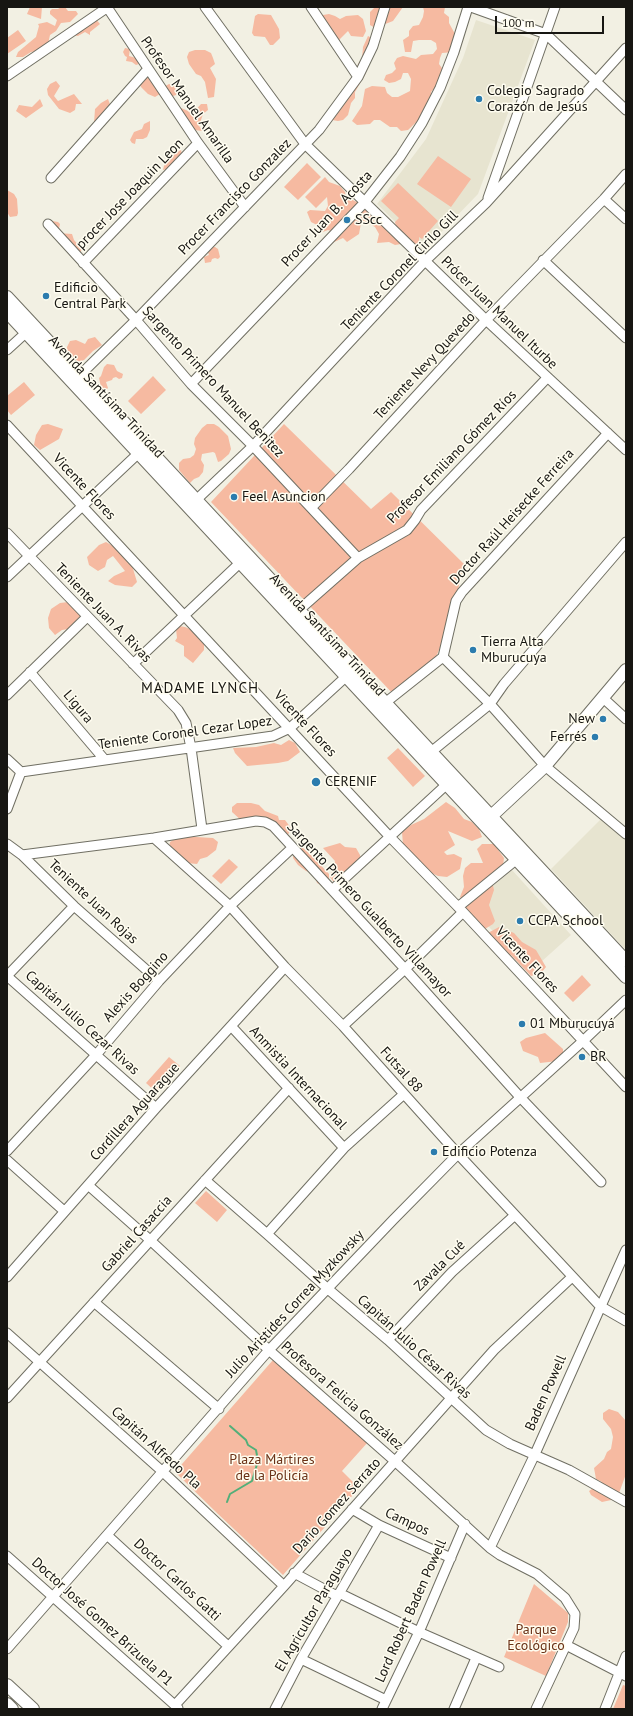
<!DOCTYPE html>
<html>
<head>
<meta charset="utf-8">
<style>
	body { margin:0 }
	#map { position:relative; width:633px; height:1716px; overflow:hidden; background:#f2f0e3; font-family:"PT Sans",sans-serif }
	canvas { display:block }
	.frame { position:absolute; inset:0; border:8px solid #171612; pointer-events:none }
	.scale { position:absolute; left:495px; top:16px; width:109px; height:18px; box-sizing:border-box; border:2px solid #171612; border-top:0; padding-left:5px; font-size:12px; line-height:14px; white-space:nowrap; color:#171612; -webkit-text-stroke:3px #fffdf0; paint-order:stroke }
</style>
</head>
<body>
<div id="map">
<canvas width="633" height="1716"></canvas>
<div class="frame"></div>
<div class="scale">100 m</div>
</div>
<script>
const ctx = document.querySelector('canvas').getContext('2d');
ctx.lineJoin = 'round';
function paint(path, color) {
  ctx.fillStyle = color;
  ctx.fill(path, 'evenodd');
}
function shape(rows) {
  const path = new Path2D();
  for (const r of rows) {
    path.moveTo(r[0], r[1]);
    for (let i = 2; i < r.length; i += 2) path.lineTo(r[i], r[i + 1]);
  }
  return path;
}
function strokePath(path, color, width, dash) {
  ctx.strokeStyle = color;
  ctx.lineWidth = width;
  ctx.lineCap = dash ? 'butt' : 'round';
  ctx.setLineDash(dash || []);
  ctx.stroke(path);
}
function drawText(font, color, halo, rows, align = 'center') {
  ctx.font = font + ' "PT Sans",sans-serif';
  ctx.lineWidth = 3;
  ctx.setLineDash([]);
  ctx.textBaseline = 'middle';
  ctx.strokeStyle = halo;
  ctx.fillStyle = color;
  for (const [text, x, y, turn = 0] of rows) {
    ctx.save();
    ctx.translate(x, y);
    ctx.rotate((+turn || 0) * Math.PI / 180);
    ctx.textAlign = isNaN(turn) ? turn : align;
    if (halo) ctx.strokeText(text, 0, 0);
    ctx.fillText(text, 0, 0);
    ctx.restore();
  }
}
const built = shape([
	[476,20,535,40,478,194,424,250,377,204,426,139,463,58],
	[603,817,626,840,626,950,551,869],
	[512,870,571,935,531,971,469,906]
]);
const green = shape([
	[30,7,42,7,41,19,27,14],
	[61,7,65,7,68,11,76,11,78,14,70,22,61,23,56,31,50,35,48,44,37,51,31,52,23,57,16,57,18,52,36,37,39,26,38,24,47,22,55,26,57,20,50,14,50,11,52,9,58,9],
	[375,7,403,7,393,21,375,28,370,25,370,12],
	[423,7,445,7,444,13,449,17,449,23,455,34,454,52,442,53,440,58,439,64,447,75,431,92,435,104,408,130,401,131,397,127,390,127,380,120,374,120,370,124,357,125,352,121,362,106,365,89,372,86,385,87,387,93,392,97,398,97,410,91,411,79,408,73,403,73,401,79,395,82,389,83,384,80,386,75,392,73,396,69,394,63,397,58,403,56,416,59,421,55,433,54,437,49,436,43,431,40,419,40,413,41,411,52,405,52,403,40,409,36,409,31,413,26,419,25,423,17,424,11],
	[258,14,271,15,279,29,280,38,273,45,270,45,265,37,254,36,252,33,255,16],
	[329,14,335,16,340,19,346,16,358,15,363,19,366,31,363,37,351,36,348,31,340,39,338,45,320,20,323,15],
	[94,17,100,24,90,32,90,35,85,32,78,36,71,35,71,26,73,24],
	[18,30,26,41,7,54,7,38],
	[368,36,374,39,365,67,366,73,355,92,355,98,351,103,348,115,343,120,338,121,332,120,356,75,358,64,362,59,363,47],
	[125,48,130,49,129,56,136,58,139,64,136,65,132,62,126,61,127,57,125,56,123,52],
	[195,50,205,50,211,53,213,58,215,64,210,68,216,79,214,97,208,98,205,82,201,76,196,74,189,64,187,57,189,52],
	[147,77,155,81,162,88,169,84,174,85,178,90,176,95,173,96,160,94,155,97,148,94,141,87,138,80],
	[56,81,60,86,54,96,58,101,74,94,82,104,76,104,75,110,70,113,59,109,48,95,47,89,50,84],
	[40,99,43,106,26,118,16,111,19,105,32,107],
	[108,99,111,107,94,123,95,109,101,103],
	[201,104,207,104,208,110,203,114,199,126,203,131,194,130,179,113,181,108,193,113],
	[150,121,150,130,147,137,143,139,136,139,135,144,132,143,130,140,134,132,142,129,144,124],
	[181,150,182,154,179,158,175,160,167,169,163,170,165,162,173,154],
	[438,156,471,179,451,207,417,184],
	[307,163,321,177,298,200,284,187],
	[325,177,329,182,340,186,345,192,346,197,359,203,362,208,368,210,374,221,380,223,388,232,399,237,401,244,395,245,389,242,377,243,379,234,375,227,364,221,361,223,359,234,347,242,343,238,332,243,334,232,328,230,320,233,317,225,311,222,307,212,310,210,325,211,328,206,327,197,316,208,305,197],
	[398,183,438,221,422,239,419,237,419,245,413,244,396,227,395,222,399,218,381,201],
	[7,190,14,194,17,199,18,213,17,216,10,217,7,212],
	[52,221,58,222,60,224,58,233,72,234,74,240,82,249,79,255,46,223],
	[209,247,215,247,218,249,220,257,218,259,215,258,212,259,211,262,205,263,204,257,209,255,207,250],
	[95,337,102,345,93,351,84,360,78,362,66,353,67,347,70,341,76,340,85,344,88,339],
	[107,364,114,365,117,371,123,374,122,378,119,379,116,377,113,378,112,380,106,382,108,388,106,390,101,387,99,378,101,376,104,367],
	[153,376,166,390,141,414,128,401],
	[24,382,35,395,11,415,7,410,7,396],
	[48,424,63,429,59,439,40,450,34,445,36,435,42,425],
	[207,424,214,424,219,427,228,436,231,449,229,454,221,461,218,462,215,453,213,452,202,454,201,460,204,465,203,472,199,477,194,479,190,483,179,470,179,463,183,459,190,458,194,455,196,449,194,444,195,438,202,428],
	[284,424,371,509,391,492,464,564,450,624,433,664,396,697,211,502],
	[106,542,113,546,131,562,137,582,132,587,115,585,108,581,114,576,125,571,113,556,107,560,105,567,98,571,89,565,87,557,99,545],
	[68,602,84,616,68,629,62,630,55,635,49,628,48,618,51,609,60,603],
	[179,626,185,627,192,630,199,636,204,644,204,650,193,663,184,656,184,646,175,641,177,638,176,629],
	[289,740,295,743,300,752,288,761,278,763,247,766,235,753,233,748,256,747,274,743,281,745],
	[398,748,425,776,413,787,387,758],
	[446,802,455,808,464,819,472,822,479,829,482,837,472,841,448,831,455,845,444,852,447,855,454,854,462,858,460,869,447,877,438,876,425,870,403,845,402,832,411,825,424,819],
	[237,803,251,803,259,805,265,811,278,816,279,820,285,820,291,828,288,835,267,827,242,821,232,812,232,807],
	[179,836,213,838,218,842,216,850,207,857,200,859,197,864,187,863,169,848,170,842],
	[340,843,345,847,356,848,360,855,362,864,340,882,333,881,330,877,335,861,323,848],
	[482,844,494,844,504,858,503,866,498,869,491,877,494,890,489,905,495,921,493,924,485,929,465,915,466,903,460,897,464,887,463,876,465,868,471,863,483,863,477,849],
	[298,848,303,848,312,856,329,874,329,882,321,885,317,883,315,876,312,873,306,871,298,865,293,858,294,851],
	[229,859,238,867,221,884,212,876],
	[499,927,514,933,522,942,536,950,546,967,541,973,531,976,511,955,491,950,486,942,486,934],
	[582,975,591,985,573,1002,564,993],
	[545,1033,563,1049,563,1056,558,1061,540,1063,538,1057,523,1051,520,1042,526,1038],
	[169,1057,180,1066,157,1093,146,1083],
	[206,1191,227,1210,217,1222,195,1203],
	[273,1360,368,1442,342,1471,359,1488,283,1575,218,1514,175,1472],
	[609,1409,618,1412,626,1421,626,1474,618,1496,616,1499,602,1502,591,1495,589,1491,602,1482,596,1479,594,1468,604,1459,607,1452,611,1449,613,1437,611,1429,603,1419,603,1413],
	[534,1584,568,1613,568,1622,546,1676,504,1657],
	[623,1685,626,1686,626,1709,613,1709]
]);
const stream = shape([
	[227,1502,230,1494,252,1481,258,1461,256,1450,248,1445,246,1440,230,1426]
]);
const minor = shape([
	[107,7,198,143,245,207],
	[205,7,305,144,486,320,626,450],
	[311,7,358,77],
	[471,7,546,34,626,110],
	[7,76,108,7],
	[51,178,148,69],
	[488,198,555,7],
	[604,199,626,219],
	[48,224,136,320,191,384,253,446,358,558],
	[543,260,626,338],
	[83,263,198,143],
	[7,350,30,329],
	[76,379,136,320,319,130,358,77,373,46,385,7],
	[191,384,364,203,400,157,422,123,440,88,454,52,468,7],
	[7,425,390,837,463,912,626,1087],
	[608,433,462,592,456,601,443,657,490,704,545,766,626,834],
	[193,503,253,446,425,261,486,203,626,48],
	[312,507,349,469,486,320,604,199,626,174],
	[7,533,178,710,186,723,191,748,202,829],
	[7,577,143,449],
	[299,610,358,558,407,530,415,520,421,510,547,378],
	[133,664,244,559],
	[30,672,104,759],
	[7,695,87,617],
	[602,697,626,719],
	[385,703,443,657],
	[431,752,490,704,504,684,626,542],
	[7,759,21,772],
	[21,772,273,736,290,728,350,673],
	[7,809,21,772],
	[154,838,230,906,285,967,343,1026,458,1154,600,1306,626,1321],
	[7,844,22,855,74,906,159,981],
	[22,855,154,838,256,821,265,822,273,826,405,969,520,1097,601,1182],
	[332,890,446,785],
	[458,907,517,859],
	[7,976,156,1108],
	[7,976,74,906],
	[231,1026,344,1148],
	[343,1026,405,969,463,912],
	[7,1151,96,1055,159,981,230,906,292,848],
	[7,1160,64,1211],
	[205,1180,267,1234,328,1289,388,1340,486,1430,510,1444,569,1470,626,1502],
	[88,1185,150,1240,269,1350,396,1462,490,1548,500,1555,537,1574,565,1598,575,1614,574,1628,536,1709],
	[267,1234,344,1148,404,1094],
	[7,1277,156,1108,285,967],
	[94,1302,219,1409],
	[7,1333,163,1472,284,1586],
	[388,1340,452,1272,515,1215],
	[7,1398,289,1088],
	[352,1509,379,1525,451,1558],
	[107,1535,228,1646],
	[490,1548,535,1454,626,1250],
	[7,1556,178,1708],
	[294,1573,337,1596],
	[339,1593,419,1632,499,1667],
	[566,1645,626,1676],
	[7,1649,269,1350,393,1220,458,1154,583,1041,626,1000],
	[301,1659,386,1700],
	[175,1705,284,1586,494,1350,572,1277],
	[275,1709,301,1659,379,1525],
	[382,1709,419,1632,465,1524],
	[454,1709,476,1658],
	[605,1709,626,1656]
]);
const major = shape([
	[7,297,626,961],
	[7,312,626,977],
	[486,821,545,766,626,670],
	[7,1685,33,1709],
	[7,1704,12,1709]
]);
const markers = [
	[479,99,4,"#2c7cae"],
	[347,220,4,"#2c7cae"],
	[46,296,4,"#2c7cae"],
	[234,497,4,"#2c7cae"],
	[473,650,4,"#2c7cae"],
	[603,719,4,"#2c7cae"],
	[595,737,4,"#2c7cae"],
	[316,782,5,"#2c7cae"],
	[520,921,4,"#2c7cae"],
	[522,1024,4,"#2c7cae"],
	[582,1057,4,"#2c7cae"],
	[434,1152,4,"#2c7cae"]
];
const poiNames = [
	["Colegio Sagrado",487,91],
	["Corazón de Jesús",487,107],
	["SScc",355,220],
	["Edificio",54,288],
	["Central Park",54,304],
	["Feel Asuncion",242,497],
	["Tierra Alta",481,642],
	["Mburucuya",481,658],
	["New",595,719,"right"],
	["Ferrés",587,737,"right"],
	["CERENIF",325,782],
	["CCPA School",528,921],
	["01 Mburucuyá",530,1024],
	["BR",590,1057],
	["Edificio Potenza",442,1152]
];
const streetNames = [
	["Profesor Manuel Amarilla",187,100,55],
	["procer Jose Joaquin Leon",130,194,-46],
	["Procer Francisco Gonzalez",235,197,-46],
	["Procer Juan B. Acosta",327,219,-47],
	["Teniente Coronel Cirilo Gill",400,271,-46],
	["Prócer Juan Manuel Iturbe",499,313,44],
	["Teniente Nevy Quevedo",425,366,-47],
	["Sargento Primero Manuel Benitez",213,382,47],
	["Avenida Santísima Trinidad",106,397,47],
	["Profesor Emiliano Gómez Ríos",452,457,-46],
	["Vicente Flores",84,487,47],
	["Doctor Raúl Heisecke Ferreira",512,517,-48],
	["Teniente Juan A. Rivas",103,613,46],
	["Avenida Santísima Trinidad",327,635,47],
	["Ligura",78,707,50],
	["Vicente Flores",305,724,47],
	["Teniente Coronel Cezar Lopez",185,733,-8],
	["Teniente Juan Rojas",93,902,43],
	["Sargento Primero Gualberto Villamayor",369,910,47],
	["Vicente Flores",527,960,47],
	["Alexis Boggino",136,987,-48],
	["Capitán Julio Cezar Rivas",82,1023,42],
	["Futsal 88",401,1070,48],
	["Anmistia Internacional",298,1078,47],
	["Cordillera Aguarague",135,1112,-48],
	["Gabriel Casaccia",137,1234,-48],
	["Zavala Cué",440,1266,-45],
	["Julio Aristides Correa Myzkowsky",295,1304,-47],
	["Capitán Julio César Rivas",414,1347,42],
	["Baden Powell",546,1393,-66],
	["Profesora Felicia González",342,1396,41],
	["Capitán Alfredo Pla",156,1448,42],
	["Dario Gomez Serrato",337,1506,-48],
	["Campos",407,1522,25],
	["Doctor Carlos Gatti",177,1580,43],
	["El Agricultor Paraguayo",314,1610,-60],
	["Lord Robert Baden Powell",411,1611,-66],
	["Doctor José Gomez Brizuela P1",102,1622,42]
];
const parkNames = [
	["Plaza Mártires",272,1460],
	["de la Policía",272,1476],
	["Parque",536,1630],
	["Ecológico",536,1646]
];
const neighbourhoodNames = [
	["MADAME LYNCH",200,689]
];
paint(built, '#e7e4d0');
paint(green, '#f6baa1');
strokePath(stream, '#52af79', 2);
strokePath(minor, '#706f63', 11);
strokePath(major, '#706f63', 14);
strokePath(minor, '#fff', 9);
strokePath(major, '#fff', 12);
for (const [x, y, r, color] of markers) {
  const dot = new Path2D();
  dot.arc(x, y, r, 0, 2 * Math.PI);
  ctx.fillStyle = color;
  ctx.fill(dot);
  strokePath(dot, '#fffdf0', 1.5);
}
drawText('14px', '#171612', '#fffdf0', poiNames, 'left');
drawText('14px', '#171612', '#fffdf0', streetNames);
drawText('14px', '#6b3217', '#fffdf0', parkNames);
ctx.letterSpacing = '1px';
drawText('15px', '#171612', '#fffdf0', neighbourhoodNames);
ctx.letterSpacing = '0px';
</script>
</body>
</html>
